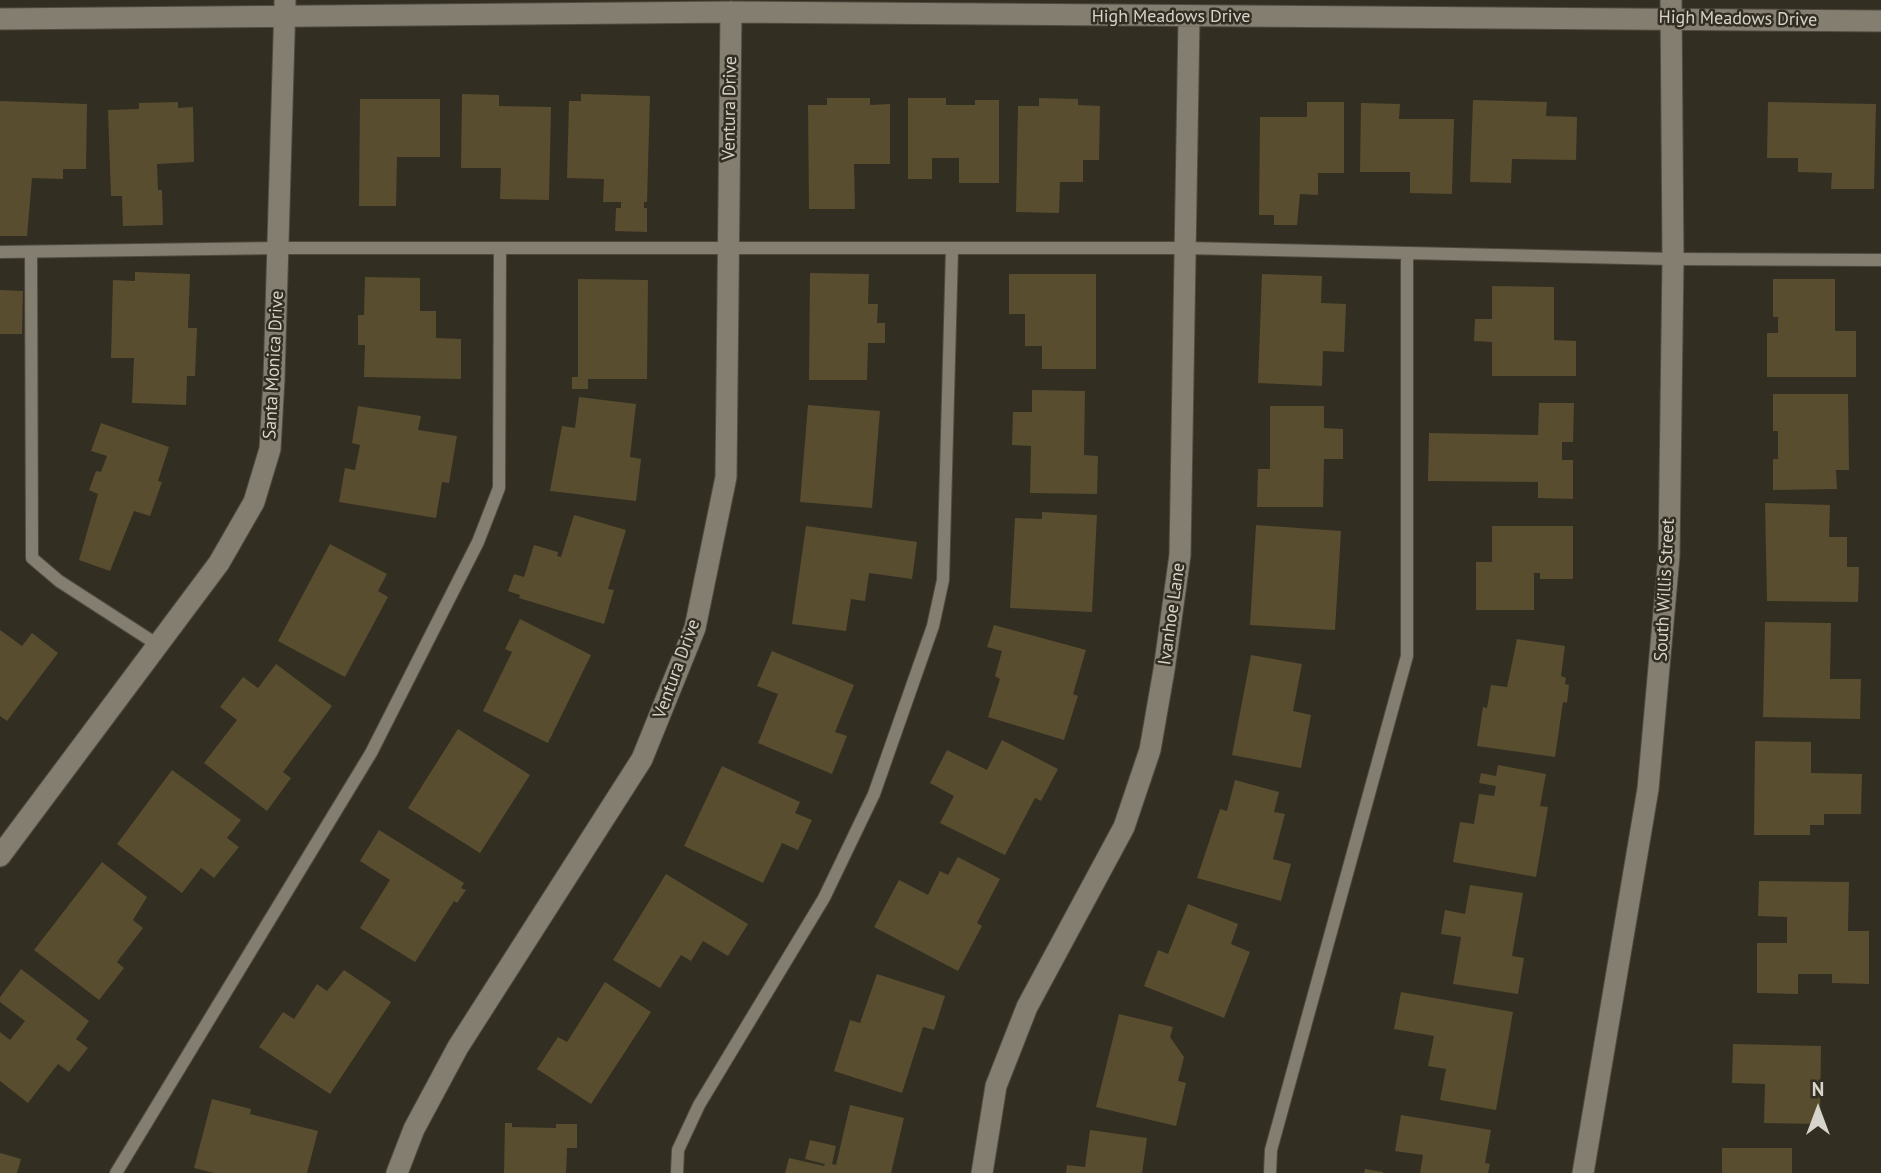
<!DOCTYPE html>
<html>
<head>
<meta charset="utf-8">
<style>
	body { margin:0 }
	#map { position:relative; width:1881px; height:1173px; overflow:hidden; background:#332e22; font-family:"PT Sans",sans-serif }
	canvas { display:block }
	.north { position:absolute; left:1783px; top:1075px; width:70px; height:70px; -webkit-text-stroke:5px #332e22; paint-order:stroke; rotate:0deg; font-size:19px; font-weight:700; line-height:28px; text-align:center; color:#d7d4cc }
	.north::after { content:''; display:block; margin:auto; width:24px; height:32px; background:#d7d4cc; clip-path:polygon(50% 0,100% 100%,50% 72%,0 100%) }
</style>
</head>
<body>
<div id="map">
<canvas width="1881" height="1173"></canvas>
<div class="north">N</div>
</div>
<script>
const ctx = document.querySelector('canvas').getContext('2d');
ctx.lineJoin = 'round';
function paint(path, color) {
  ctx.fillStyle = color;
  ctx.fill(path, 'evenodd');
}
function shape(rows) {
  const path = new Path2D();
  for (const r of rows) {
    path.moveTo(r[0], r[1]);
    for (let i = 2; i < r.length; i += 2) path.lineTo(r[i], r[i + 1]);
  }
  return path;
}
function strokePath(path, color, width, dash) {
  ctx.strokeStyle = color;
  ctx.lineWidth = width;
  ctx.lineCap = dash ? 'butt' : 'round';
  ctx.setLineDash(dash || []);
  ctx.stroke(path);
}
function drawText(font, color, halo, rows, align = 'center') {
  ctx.font = font + ' "PT Sans",sans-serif';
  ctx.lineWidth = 5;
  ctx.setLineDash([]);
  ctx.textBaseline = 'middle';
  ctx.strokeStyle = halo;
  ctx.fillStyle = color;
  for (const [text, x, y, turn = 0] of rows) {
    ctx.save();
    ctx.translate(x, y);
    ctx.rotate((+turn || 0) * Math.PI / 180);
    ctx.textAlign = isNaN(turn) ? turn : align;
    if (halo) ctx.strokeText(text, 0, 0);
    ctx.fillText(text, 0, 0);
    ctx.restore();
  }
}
const building = shape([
	[462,94,499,95,499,106,551,107,549,200,500,199,501,168,461,168],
	[581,94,650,96,647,202,644,202,644,208,647,208,647,232,615,231,616,208,621,208,621,202,603,202,604,179,567,178,569,101,581,101],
	[827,98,870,98,870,105,890,104,890,164,854,164,855,209,809,209,808,105,827,105],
	[908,98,946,98,946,105,975,105,975,100,999,100,999,183,959,183,959,158,932,158,932,179,908,179],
	[1039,98,1078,99,1078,105,1100,106,1099,160,1083,160,1083,182,1060,182,1059,213,1016,212,1018,106,1039,106],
	[360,99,440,99,440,157,397,157,396,206,359,206],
	[1473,100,1547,102,1546,116,1577,117,1576,160,1512,159,1511,183,1470,182],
	[0,101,87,104,86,169,63,169,63,179,32,178,27,236,0,236],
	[178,102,178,108,193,107,194,162,157,164,158,190,162,190,163,225,123,226,122,196,111,196,108,110,139,109,139,103],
	[1307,102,1344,102,1344,173,1318,173,1318,195,1300,194,1297,225,1274,225,1274,215,1259,215,1260,117,1307,117],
	[1768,102,1876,104,1874,189,1831,189,1832,173,1798,172,1798,158,1767,158],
	[1361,103,1400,104,1399,119,1454,119,1452,194,1410,193,1410,172,1360,172],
	[135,272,190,274,188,328,197,328,195,376,187,376,186,405,132,403,134,358,111,358,113,280,135,281],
	[810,273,869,274,868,304,878,304,877,323,885,323,885,343,868,343,867,380,809,380],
	[1009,274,1096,274,1096,369,1042,369,1042,346,1025,346,1025,314,1009,314],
	[1262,274,1322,276,1321,303,1346,304,1344,352,1323,351,1322,386,1258,383],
	[365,277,420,278,420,311,436,311,436,338,461,339,461,379,364,377,365,345,358,345,358,315,364,315],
	[578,279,648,280,647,379,588,379,588,389,572,389,572,377,578,377],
	[1773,279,1835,279,1835,331,1856,331,1856,377,1767,377,1767,333,1778,333,1778,317,1773,317],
	[1492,286,1554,287,1554,340,1576,341,1576,376,1492,376,1492,342,1474,341,1475,319,1492,319],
	[0,290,23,291,22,334,0,334],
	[1032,390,1085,391,1084,455,1098,456,1097,494,1030,493,1031,446,1012,445,1013,412,1032,412],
	[1773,394,1848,394,1849,470,1836,470,1837,489,1773,490,1773,459,1778,459,1778,431,1773,431],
	[579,397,636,404,630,457,641,459,636,501,550,491,562,426,575,428],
	[1539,403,1574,403,1573,442,1562,442,1562,460,1573,460,1573,499,1538,498,1538,482,1428,481,1429,433,1538,435],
	[808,405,880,411,872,508,800,502],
	[358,406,421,416,418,430,457,436,449,483,442,482,436,518,339,502,345,468,355,470,360,445,352,443],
	[1270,406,1324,406,1324,428,1343,429,1343,459,1324,459,1323,507,1257,507,1258,469,1270,469],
	[101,423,169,447,158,481,162,482,150,516,134,511,110,571,79,560,98,494,89,490,96,471,101,472,107,456,91,451],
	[1765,503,1830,505,1829,537,1847,537,1847,567,1859,567,1858,602,1767,601],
	[1042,512,1097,515,1092,612,1010,608,1015,518,1042,519],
	[574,515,626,530,608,589,614,590,604,624,519,598,520,595,508,591,514,574,524,577,534,545,558,552,557,556,561,557],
	[1256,525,1341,531,1335,630,1250,625],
	[806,526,917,542,912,579,869,573,865,601,851,599,846,631,792,624],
	[1492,526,1573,526,1573,579,1540,579,1540,573,1534,573,1534,610,1476,610,1476,562,1492,562],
	[330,544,387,574,378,591,388,597,345,677,278,641],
	[520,619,591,655,548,743,483,711,512,652,505,649],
	[1765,622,1831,623,1830,679,1861,679,1860,719,1763,717],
	[994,625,1086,650,1073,694,1078,696,1064,740,988,717,1000,679,995,676,1002,651,987,647],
	[0,630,22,646,32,633,58,653,7,721,0,716],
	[1517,639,1565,646,1561,676,1566,678,1565,684,1569,685,1567,703,1563,702,1555,757,1477,746,1483,707,1487,708,1491,685,1507,687],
	[772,651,854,685,835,732,847,736,832,774,758,743,778,694,757,686],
	[1251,655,1302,664,1293,711,1311,715,1301,768,1232,755],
	[276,664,332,706,283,772,291,778,267,811,204,763,237,720,220,707,243,677,258,688],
	[458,729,530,775,480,853,408,808],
	[1002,740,1058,769,1041,801,1035,798,1005,855,940,823,954,796,930,783,947,750,987,770],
	[1755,741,1811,742,1811,773,1862,774,1861,814,1824,814,1824,825,1810,825,1810,835,1754,835],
	[1498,765,1546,774,1540,806,1548,807,1536,877,1453,862,1460,822,1474,824,1479,794,1494,796,1496,786,1479,783,1481,773,1496,776],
	[722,766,800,802,795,813,812,820,798,850,782,843,763,883,684,846],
	[172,770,241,820,227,838,239,847,214,878,201,868,182,893,117,844],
	[1235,780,1279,792,1274,812,1285,814,1273,859,1291,864,1281,901,1197,878,1220,809,1227,811],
	[379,830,464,883,461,888,466,890,457,903,454,901,415,962,360,928,390,880,360,861],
	[958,857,1000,879,977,923,982,926,958,971,874,927,899,880,928,895,940,871,948,875],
	[102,862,147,897,133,920,143,928,117,962,124,968,99,1000,34,950],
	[666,874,748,924,728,956,703,941,691,961,681,955,660,988,613,960],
	[1759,881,1849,882,1848,931,1869,931,1869,984,1832,983,1832,974,1798,974,1798,994,1757,993,1757,943,1787,943,1787,917,1758,916],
	[1470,885,1523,893,1512,956,1524,958,1518,994,1453,984,1461,937,1441,934,1445,910,1465,914],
	[1188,904,1238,924,1231,944,1250,952,1224,1018,1144,986,1158,950,1168,954],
	[21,969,89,1021,76,1039,88,1048,69,1072,58,1064,28,1103,0,1081,0,1032,10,1040,25,1021,0,1002,0,997],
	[344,970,391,1002,330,1094,259,1047,283,1012,294,1019,317,984,327,991],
	[877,974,945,996,934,1030,923,1027,902,1093,834,1071,850,1020,860,1023],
	[605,982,651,1012,591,1104,537,1069,558,1037,567,1042],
	[1401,992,1513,1012,1496,1110,1440,1100,1446,1069,1428,1066,1434,1036,1394,1029],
	[1119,1014,1173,1027,1170,1037,1184,1057,1178,1081,1186,1083,1176,1126,1096,1107],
	[1733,1044,1821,1046,1820,1124,1764,1123,1765,1084,1732,1083],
	[212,1099,251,1109,250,1114,318,1131,307,1173,214,1173,194,1168],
	[850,1105,904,1118,891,1173,785,1173,789,1158,824,1166,825,1164,805,1159,810,1140,836,1146,832,1164,836,1165],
	[1401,1115,1491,1130,1485,1163,1490,1164,1488,1173,1420,1173,1423,1155,1395,1151],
	[505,1123,512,1123,512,1127,556,1128,556,1124,577,1124,577,1148,567,1148,566,1173,504,1173],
	[1090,1130,1147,1138,1142,1173,1066,1173,1067,1165,1085,1167],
	[1722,1148,1792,1148,1792,1173,1722,1173],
	[0,1153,21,1159,17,1173,0,1173],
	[1365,1169,1383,1172,1383,1173,1364,1173]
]);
const lane = shape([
	[0,252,278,248,1186,248,1673,259,1881,260],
	[31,252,32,558,59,581,158,645],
	[116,1173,371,753,478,542,499,488,500,249],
	[677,1173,678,1150,699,1105,824,898,874,794,933,626,943,580,952,249],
	[1270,1173,1271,1150,1407,656,1407,253]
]);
const street = shape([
	[0,19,731,12,1881,21],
	[0,856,219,563,254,502,270,449,274,379,285,2],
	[397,1173,414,1129,458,1047,642,759,695,628,726,477,731,12],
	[982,1173,996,1086,1027,1007,1124,827,1150,750,1164,670,1180,555,1189,18]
]);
const secondary = shape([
	[1583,1173,1648,789,1669,556,1673,259,1671,0]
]);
const streetNames = [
	["High Meadows Drive",1171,17],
	["High Meadows Drive",1738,19,1],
	["Ventura Drive",730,108,-89],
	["Santa Monica Drive",274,365,-87],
	["South Willis Street",1665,590,-87],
	["Ivanhoe Lane",1172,614,-82],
	["Ventura Drive",677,669,-70]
];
paint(building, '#584d2f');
strokePath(lane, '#504b41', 14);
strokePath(street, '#504b41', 23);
strokePath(secondary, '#504b41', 23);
strokePath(lane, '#847e71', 12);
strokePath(street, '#847e71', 21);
strokePath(secondary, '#847e71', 21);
drawText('18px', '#d7d4cc', '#332e22', streetNames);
</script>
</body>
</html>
